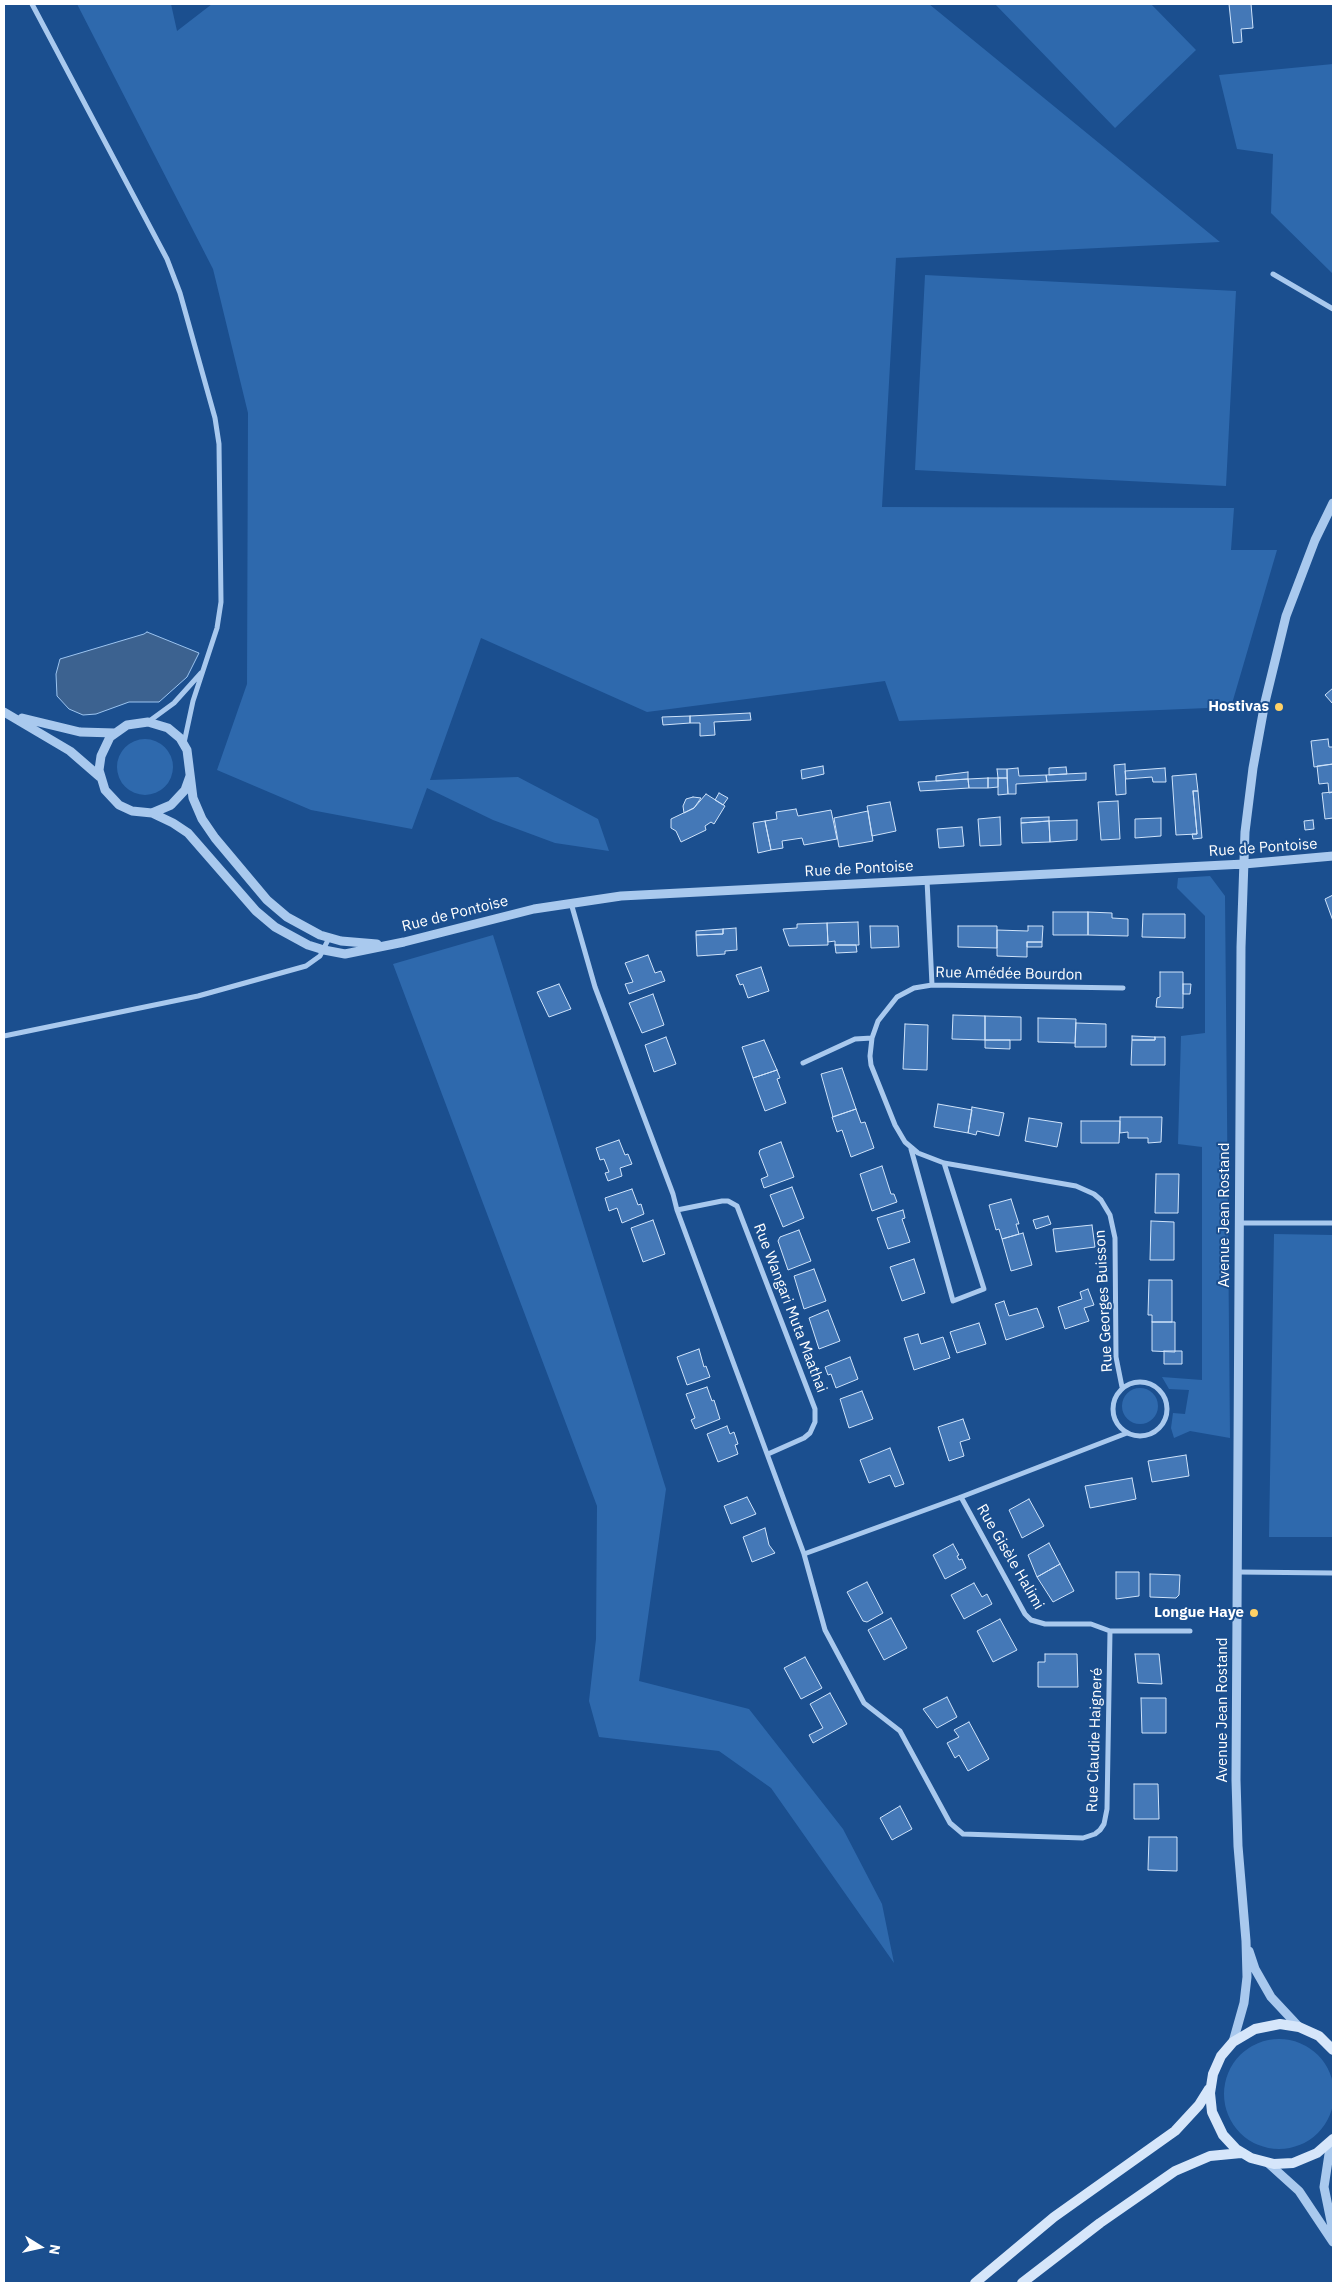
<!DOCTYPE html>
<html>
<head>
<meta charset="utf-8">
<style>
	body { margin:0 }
	#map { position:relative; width:1337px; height:2287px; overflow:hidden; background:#1b4f8f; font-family:"IBM Plex Sans",sans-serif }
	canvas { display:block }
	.frame { position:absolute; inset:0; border:5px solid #fff; pointer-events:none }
	.north { position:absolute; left:15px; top:2222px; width:50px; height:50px; -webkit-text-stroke:4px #1b4f8f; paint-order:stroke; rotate:100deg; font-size:14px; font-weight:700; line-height:20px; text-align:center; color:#fff }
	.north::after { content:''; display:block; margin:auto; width:18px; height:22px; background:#fff; clip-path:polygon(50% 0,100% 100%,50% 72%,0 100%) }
</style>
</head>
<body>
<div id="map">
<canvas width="1337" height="2287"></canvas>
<div class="frame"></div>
<div class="north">N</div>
</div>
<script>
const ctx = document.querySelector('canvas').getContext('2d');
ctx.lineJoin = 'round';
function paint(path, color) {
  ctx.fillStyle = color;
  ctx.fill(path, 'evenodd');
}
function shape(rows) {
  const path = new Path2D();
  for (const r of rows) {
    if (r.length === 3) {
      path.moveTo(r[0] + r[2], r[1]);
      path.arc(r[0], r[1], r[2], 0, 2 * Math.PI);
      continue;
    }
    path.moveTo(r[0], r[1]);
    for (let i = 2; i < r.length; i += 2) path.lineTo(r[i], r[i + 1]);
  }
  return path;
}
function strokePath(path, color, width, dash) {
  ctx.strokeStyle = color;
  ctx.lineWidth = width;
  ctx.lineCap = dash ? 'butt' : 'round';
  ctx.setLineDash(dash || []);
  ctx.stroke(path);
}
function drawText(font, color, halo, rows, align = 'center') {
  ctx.font = font + ' "IBM Plex Sans",sans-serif';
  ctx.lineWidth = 4;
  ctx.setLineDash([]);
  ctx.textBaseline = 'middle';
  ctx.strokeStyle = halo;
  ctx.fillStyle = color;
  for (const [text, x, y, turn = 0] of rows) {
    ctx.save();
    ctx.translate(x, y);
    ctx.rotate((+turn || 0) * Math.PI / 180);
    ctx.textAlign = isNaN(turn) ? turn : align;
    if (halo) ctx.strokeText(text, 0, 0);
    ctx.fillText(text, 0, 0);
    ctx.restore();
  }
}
const green = shape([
	[77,4,171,4,177,31,212,4,929,4,1220,242,896,258,882,507,1234,508,1231,550,1277,550,1231,707,899,721,885,681,647,712,481,638,430,780,518,777,598,819,609,851,555,843,493,820,427,788,412,829,311,810,217,770,247,684,248,413,213,269],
	[995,4,1151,4,1196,50,1115,128],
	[1333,64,1333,274,1271,213,1273,154,1237,149,1219,75],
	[925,275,1236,291,1226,486,915,470],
	[145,767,28],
	[1210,876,1225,896,1230,1438,1190,1431,1174,1438,1171,1428,1173,1413,1185,1414,1189,1390,1169,1389,1162,1377,1202,1380,1202,1147,1178,1144,1181,1036,1205,1033,1205,916,1177,888,1178,878],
	[493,935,666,1489,639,1681,749,1709,843,1829,882,1904,894,1963,771,1788,719,1751,599,1737,589,1701,596,1639,597,1506,393,964],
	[1274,1234,1333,1235,1333,1537,1269,1537],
	[1140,1406,18],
	[1279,2094,55]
]);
const water = shape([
	[147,632,199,653,187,677,159,702,129,702,96,714,83,715,69,709,57,696,56,674,60,659,144,634,147,632]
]);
const building = shape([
	[1229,4,1251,4,1253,28,1241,29,1242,42,1233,43,1229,4],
	[1333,688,1333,704,1325,695,1333,688],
	[750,713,751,720,714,722,715,735,700,736,700,723,690,723,690,716,750,713],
	[690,716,690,723,663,725,662,717,690,716],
	[1328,739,1329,747,1333,747,1333,764,1314,767,1311,741,1328,739],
	[1125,764,1126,794,1116,795,1114,765,1125,764],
	[1333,764,1333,792,1329,793,1328,783,1319,784,1317,766,1333,764],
	[823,766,824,774,802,779,801,770,823,766],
	[1066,767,1067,774,1049,775,1049,768,1066,767],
	[1018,768,1019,776,1046,775,1047,782,1016,784,1016,794,1008,794,1007,769,1018,768],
	[1165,768,1166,782,1153,782,1152,777,1126,779,1125,771,1165,768],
	[997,769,1007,769,1007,778,998,778,997,769],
	[968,772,968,779,936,781,936,776,968,772],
	[1086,773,1086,780,1047,782,1046,775,1086,773],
	[1196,774,1198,791,1193,791,1197,834,1176,835,1172,776,1196,774],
	[988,778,998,778,998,787,988,788,988,778],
	[988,778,988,788,969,788,968,779,988,778],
	[998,778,1007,778,1008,794,998,795,998,778],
	[968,779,969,788,920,791,918,782,968,779],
	[1193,791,1198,791,1202,838,1193,839,1192,834,1197,834,1193,791],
	[1333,792,1333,818,1325,819,1322,793,1333,792],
	[719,793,728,798,723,805,715,800,719,793],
	[706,794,725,806,714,824,711,822,705,826,706,830,681,842,676,831,671,828,671,819,694,808,706,794],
	[693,797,701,798,694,808,684,813,683,806,686,799,693,797],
	[1118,801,1120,839,1101,840,1098,802,1118,801],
	[890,802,896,831,872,836,867,806,890,802],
	[796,809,798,816,831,810,837,839,804,845,802,838,782,841,783,848,771,850,765,821,777,819,776,812,796,809],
	[868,811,873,841,839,847,834,818,868,811],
	[1000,817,1001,845,980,846,978,819,1000,817],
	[1049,817,1049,821,1021,823,1021,818,1049,817],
	[1161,818,1161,836,1135,838,1135,819,1161,818],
	[1077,820,1077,840,1050,842,1049,821,1077,820],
	[1313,820,1314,829,1305,830,1304,821,1313,820],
	[765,821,771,850,758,853,753,823,765,821],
	[1049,821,1050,842,1022,843,1021,823,1049,821],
	[962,827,964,846,939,848,937,829,962,827],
	[1333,895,1333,921,1325,899,1333,895],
	[1053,912,1088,912,1088,935,1053,935,1053,912],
	[1088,912,1112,913,1112,918,1128,919,1128,936,1088,935,1088,912],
	[1143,914,1185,914,1185,938,1142,937,1143,914],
	[858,922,859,945,835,945,835,941,828,942,827,923,858,922],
	[827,923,828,945,789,946,783,929,797,928,797,924,827,923],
	[870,926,898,926,899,947,871,948,870,926],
	[958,926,997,926,997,948,958,947,958,926],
	[1028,926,1043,926,1042,942,1027,942,1027,957,997,956,997,930,1028,931,1028,926],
	[736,928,737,950,725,951,725,954,697,956,696,935,723,934,723,929,736,928],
	[723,929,723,934,696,935,696,931,723,929],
	[1027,942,1042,942,1042,947,1027,947,1027,942],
	[835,945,856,945,857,952,836,953,835,945],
	[648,955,655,973,661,971,665,981,629,994,625,984,633,982,625,963,648,955],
	[761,967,769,991,748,998,743,984,740,985,736,975,761,967],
	[1160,972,1183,972,1183,1008,1156,1007,1157,998,1160,997,1160,972],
	[559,984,571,1009,549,1017,537,992,559,984],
	[1183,984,1191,984,1190,994,1183,994,1183,984],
	[653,994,664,1025,642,1033,629,1003,653,994],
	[953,1015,985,1016,985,1040,952,1039,953,1015],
	[985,1016,1021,1017,1021,1040,985,1040,985,1016],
	[1038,1018,1076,1019,1075,1043,1038,1042,1038,1018],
	[1076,1023,1106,1024,1106,1047,1075,1047,1076,1023],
	[905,1024,928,1025,927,1070,903,1069,905,1024],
	[1132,1036,1155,1037,1155,1040,1132,1040,1132,1036],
	[666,1037,676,1064,654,1072,645,1045,666,1037],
	[1155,1037,1165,1037,1165,1065,1131,1065,1132,1040,1155,1040,1155,1037],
	[764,1040,777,1070,753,1078,742,1047,764,1040],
	[985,1040,1010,1040,1010,1049,985,1048,985,1040],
	[842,1068,856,1109,833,1117,821,1074,842,1068],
	[777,1070,780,1078,777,1079,786,1103,765,1111,753,1078,777,1070],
	[938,1104,972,1110,968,1133,934,1127,938,1104],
	[972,1107,1004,1113,999,1136,977,1131,976,1135,968,1133,972,1107],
	[856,1109,861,1123,865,1122,874,1148,851,1157,842,1130,837,1132,832,1117,856,1109],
	[1120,1117,1162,1117,1161,1142,1148,1143,1148,1138,1128,1138,1128,1132,1120,1133,1120,1117],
	[1029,1118,1062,1123,1057,1147,1025,1141,1029,1118],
	[1081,1121,1120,1121,1119,1143,1081,1143,1081,1121],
	[619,1140,625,1155,628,1154,632,1164,620,1168,622,1176,608,1181,605,1173,609,1172,604,1159,600,1160,596,1148,619,1140],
	[781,1142,794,1177,764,1188,761,1179,768,1176,759,1153,760,1150,781,1142],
	[882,1166,891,1194,894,1194,897,1202,872,1211,860,1174,882,1166],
	[1156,1174,1179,1174,1178,1213,1155,1213,1156,1174],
	[792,1187,804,1218,783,1227,770,1195,792,1187],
	[632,1189,638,1205,641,1204,644,1214,622,1223,617,1208,609,1211,605,1198,632,1189],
	[1011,1199,1019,1224,1016,1224,1019,1234,1002,1239,999,1229,996,1230,989,1205,1011,1199],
	[903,1210,905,1218,902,1219,910,1242,888,1249,877,1218,903,1210],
	[1048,1216,1051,1224,1036,1229,1033,1220,1048,1216],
	[653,1220,665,1254,643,1262,631,1228,653,1220],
	[1151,1221,1174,1222,1174,1260,1150,1260,1151,1221],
	[1092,1225,1095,1247,1056,1252,1053,1229,1092,1225],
	[799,1230,811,1261,788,1270,778,1241,780,1237,799,1230],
	[1023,1233,1032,1265,1011,1271,1002,1239,1023,1233],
	[914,1259,925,1293,902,1301,890,1267,914,1259],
	[814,1269,826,1301,804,1309,794,1276,814,1269],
	[1149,1280,1172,1280,1172,1322,1152,1322,1152,1315,1148,1315,1149,1280],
	[1088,1289,1094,1305,1084,1308,1089,1321,1065,1329,1058,1307,1082,1299,1080,1292,1088,1289],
	[1004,1301,1009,1316,1037,1308,1044,1327,1006,1340,995,1304,1004,1301],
	[828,1310,840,1341,819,1349,809,1318,828,1310],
	[1152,1322,1175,1322,1175,1352,1152,1351,1152,1322],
	[979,1323,986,1344,957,1353,950,1332,979,1323],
	[918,1334,921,1344,943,1337,950,1358,914,1370,904,1338,918,1334],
	[699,1349,704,1367,706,1366,710,1377,687,1385,677,1357,699,1349],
	[1164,1351,1182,1351,1182,1364,1164,1364,1164,1351],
	[850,1357,858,1379,836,1388,831,1374,828,1375,825,1367,850,1357],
	[707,1387,712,1401,714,1400,720,1419,695,1429,691,1420,695,1418,686,1394,707,1387],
	[862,1391,873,1419,849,1428,840,1399,862,1391],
	[963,1419,970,1439,960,1442,964,1456,949,1461,938,1427,963,1419],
	[727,1426,730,1434,734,1432,738,1444,735,1445,738,1454,718,1462,707,1434,727,1426],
	[890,1448,904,1484,895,1487,890,1475,869,1483,860,1460,890,1448],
	[1186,1455,1189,1476,1152,1482,1148,1461,1186,1455],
	[1132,1478,1136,1499,1090,1508,1085,1486,1132,1478],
	[747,1497,756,1514,731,1524,724,1506,747,1497],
	[1029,1499,1044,1526,1022,1538,1009,1510,1029,1499],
	[765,1528,769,1545,775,1553,752,1562,743,1537,765,1528],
	[1049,1543,1060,1564,1037,1577,1028,1555,1049,1543],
	[953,1544,959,1555,957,1556,959,1560,962,1559,966,1568,945,1579,933,1555,953,1544],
	[1060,1564,1074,1591,1053,1602,1037,1577,1060,1564],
	[1116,1572,1139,1572,1139,1596,1116,1599,1116,1572],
	[1150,1574,1180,1575,1179,1595,1176,1598,1150,1597,1150,1574],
	[867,1582,883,1613,867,1622,863,1621,847,1592,867,1582],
	[974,1583,982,1597,987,1594,992,1604,964,1619,951,1595,974,1583],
	[891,1618,907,1648,884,1660,868,1630,891,1618],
	[1000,1619,1017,1650,993,1662,977,1631,1000,1619],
	[1045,1654,1077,1654,1078,1687,1038,1687,1038,1662,1045,1662,1045,1654],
	[1135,1654,1159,1654,1162,1684,1138,1683,1135,1654],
	[805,1657,822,1688,801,1699,784,1668,805,1657],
	[830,1693,847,1724,813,1743,809,1735,823,1728,810,1704,830,1693],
	[947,1697,957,1717,937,1728,923,1709,947,1697],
	[1141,1698,1166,1698,1166,1733,1142,1733,1141,1698],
	[969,1722,989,1759,968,1771,959,1755,955,1758,947,1743,959,1737,954,1730,969,1722],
	[1134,1784,1158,1784,1159,1819,1134,1819,1134,1784],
	[900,1806,912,1829,892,1840,880,1818,900,1806],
	[1149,1837,1177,1837,1177,1871,1148,1870,1149,1837]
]);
const minor = shape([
	[32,4,167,259,180,293,215,418,219,444,221,602,217,628,193,701,184,743],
	[1273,274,1333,309],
	[148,722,174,703,201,673],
	[927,880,932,985],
	[571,903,595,987,673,1194,677,1210,804,1554,825,1630,864,1703,900,1731,950,1823,963,1834,1083,1838,1095,1834,1100,1830,1104,1824,1107,1809,1110,1631],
	[4,1036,198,996,306,966,320,956,329,938],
	[803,1063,855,1039,872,1038],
	[911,1149,953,1301,984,1289,944,1163],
	[677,1210,722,1201,728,1201,737,1206,815,1409,815,1422,810,1433,804,1438,768,1454],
	[1239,1223,1333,1223],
	[1140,1409,27],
	[1122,1387,1116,1357,1115,1238,1110,1215,1101,1200,1094,1194,1076,1186,944,1163,918,1153,905,1142,895,1125,871,1065,870,1056,872,1038,878,1021,897,997,914,988,932,985,1123,988],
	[961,1497,1025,1614,1031,1620,1045,1624,1091,1624,1110,1631,1190,1631],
	[804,1554,961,1497,1127,1433],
	[1238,1572,1333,1573]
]);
const tertiary = shape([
	[4,712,70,751,100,777],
	[22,718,80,732,115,733],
	[190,776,185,790,171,805,152,813,132,811,119,805,105,790,99,770,101,756,110,737,127,725,148,722,168,728,180,738,187,750,193,798,202,819,215,838,267,900,287,917,320,935,341,941,377,944],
	[152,813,173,823,188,833,256,911,275,927,308,945,324,950,345,954,404,942,534,909,621,896,1244,864,1333,856],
	[1249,1951,1255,1969,1271,1997,1299,2027],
	[1233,2042,1244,2003,1247,1977,1246,1941,1238,1846,1236,1780,1241,947,1245,832,1253,768,1265,702,1286,616,1315,540,1333,503],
	[1331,2141,1324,2187,1333,2231],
	[1268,2163,1299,2191,1333,2242]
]);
const secondary = shape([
	[1333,2050,1319,2036,1299,2027,1280,2024,1255,2029,1233,2042,1221,2056,1213,2074,1210,2093,1212,2112,1223,2135,1236,2149,1251,2158,1274,2164,1293,2163,1317,2153,1333,2139],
	[975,2283,1054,2217,1175,2131,1199,2105,1209,2089],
	[1022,2283,1100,2223,1175,2171,1210,2156,1241,2153]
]);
const markers = [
	[1279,707,5,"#ffd166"],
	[1254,1613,5,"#ffd166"]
];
const poiNames = [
	["Hostivas",1269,707],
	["Longue Haye",1244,1613]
];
const streetNames = [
	["Rue de Pontoise",1263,848,-4],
	["Rue de Pontoise",859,869,-3],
	["Rue de Pontoise",455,914,-14],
	["Rue Amédée Bourdon",1009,974,1],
	["Avenue Jean Rostand",1225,1215,-90],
	["Rue Georges Buisson",1104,1301,-93],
	["Rue Wangari Muta Maathai",790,1308,69],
	["Rue Gisèle Halimi",1010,1557,60],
	["Avenue Jean Rostand",1223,1710,-90],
	["Rue Claudie Haigneré",1095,1740,-88]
];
paint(green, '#2e69ad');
paint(water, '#3c6290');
strokePath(water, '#9cc4f0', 1);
paint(building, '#4478b7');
strokePath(building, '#cfe3fa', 1);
strokePath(minor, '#a9c9ee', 5);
strokePath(tertiary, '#a9c9ee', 9);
strokePath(secondary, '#d6e6fa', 10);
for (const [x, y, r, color] of markers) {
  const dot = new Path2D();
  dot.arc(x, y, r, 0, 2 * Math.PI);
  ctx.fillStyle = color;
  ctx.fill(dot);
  strokePath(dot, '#1b4f8f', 2);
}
drawText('bold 15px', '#fff', '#1b4f8f', poiNames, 'right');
drawText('15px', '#fff', '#1b4f8f', streetNames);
</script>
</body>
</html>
